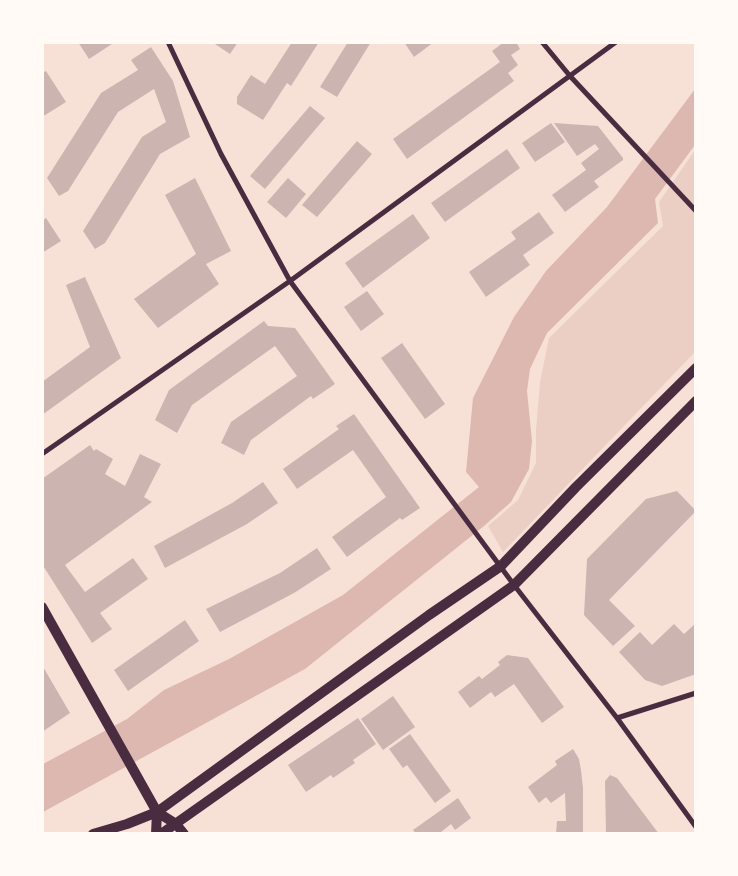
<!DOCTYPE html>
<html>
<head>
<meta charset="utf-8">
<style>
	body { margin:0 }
	#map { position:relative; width:738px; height:876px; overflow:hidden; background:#f7e1d7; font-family:"PT Serif",serif }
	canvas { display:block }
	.frame { position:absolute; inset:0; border:44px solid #fffaf5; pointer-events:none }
</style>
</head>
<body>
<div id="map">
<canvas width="738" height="876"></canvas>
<div class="frame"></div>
</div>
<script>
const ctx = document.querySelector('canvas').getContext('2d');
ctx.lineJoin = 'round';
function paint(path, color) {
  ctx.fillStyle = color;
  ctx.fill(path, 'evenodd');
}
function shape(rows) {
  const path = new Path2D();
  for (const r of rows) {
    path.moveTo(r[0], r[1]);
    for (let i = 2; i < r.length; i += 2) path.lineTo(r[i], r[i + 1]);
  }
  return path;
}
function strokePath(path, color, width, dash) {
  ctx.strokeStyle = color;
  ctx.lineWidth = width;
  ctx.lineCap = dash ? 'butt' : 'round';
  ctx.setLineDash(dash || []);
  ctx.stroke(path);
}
const green = shape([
	[695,150,695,352,503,552,488,526,518,500,536,463,536,430,540,382,549,338,663,226,659,202]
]);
const water = shape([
	[695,89,695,145,655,199,658,223,547,333,530,369,527,391,532,441,529,469,511,502,484,526,305,669,43,812,43,764,127,719,164,690,229,659,343,595,479,487,466,472,473,398,514,317,546,271,607,207]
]);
const building = shape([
	[78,42,115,42,89,59],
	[212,42,238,42,230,54],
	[292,42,319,42,291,86,287,83,263,120,237,104,237,97,251,75,265,84],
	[348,42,371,42,337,97,320,87],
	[404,42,434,42,414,57],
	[504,42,516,42,520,49,511,55,518,65,508,73,514,81,407,159,393,139,500,62,492,51],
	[151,47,173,81,190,137,160,154,105,243,95,249,83,231,142,137,166,122,154,89,118,112,68,191,59,196,47,178,101,93,138,70,131,60],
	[46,71,66,102,42,117,42,73],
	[310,106,325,118,265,189,250,176],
	[551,123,565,142,535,162,522,143],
	[554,123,598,126,623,158,623,160,594,181,599,187,565,212,552,195,586,170,581,163,599,149,595,144,577,156],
	[357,141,372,154,317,217,302,205],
	[507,149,520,168,445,222,431,203],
	[195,178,231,251,206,264,219,284,158,328,134,299,196,254,165,195],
	[288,178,306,194,286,218,267,202],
	[539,212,554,233,523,255,530,265,486,297,469,272,516,239,511,232],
	[413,214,430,238,363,288,345,263],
	[46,218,61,241,42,253,42,221],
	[85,277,121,358,42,415,42,382,90,347,66,285],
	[367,291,384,314,361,331,344,307],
	[264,321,268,326,295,328,335,384,313,399,311,396,251,440,244,455,221,443,231,422,297,376,275,346,192,405,177,433,155,420,169,390],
	[402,343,445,404,425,419,381,358],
	[354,414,420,508,402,520,400,518,347,557,332,537,386,497,353,450,297,489,283,469,339,429,336,426],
	[90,445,94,451,96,449,113,459,105,474,125,486,140,454,161,464,144,497,152,502,65,565,85,592,133,558,148,579,100,613,112,629,92,643,42,564,42,479],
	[263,482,278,503,247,524,165,568,154,546,232,503],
	[677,491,696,511,609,600,635,626,613,646,584,615,587,559,646,499],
	[317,548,331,569,294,593,220,632,206,609,280,573],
	[185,620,199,641,128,691,114,670],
	[696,623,696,674,662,686,645,680,619,652,640,632,652,645,674,624,684,634],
	[507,655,528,658,564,707,542,723,514,684,495,697,491,692,470,708,458,692,479,676,482,679,500,665,498,662],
	[42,665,70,713,42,732],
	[393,696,415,727,383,750,361,719],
	[358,718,376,744,353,760,355,763,333,778,331,775,306,792,288,765],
	[410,734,451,791,435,803,407,765,403,768,389,749],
	[573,749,579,759,581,770,583,788,583,834,556,834,557,821,566,821,565,793,551,803,546,797,539,803,528,787,557,765,555,761],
	[610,775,617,778,659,834,606,834,605,781],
	[458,798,471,818,455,830,451,824,441,832,442,834,416,834,413,830]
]);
const minor = shape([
	[168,42,221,154,290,281,514,585,617,718,696,827],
	[542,42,570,76,696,211],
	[42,454,290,281,616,42],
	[617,718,696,693]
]);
const secondary = shape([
	[42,607,157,812,176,824,184,834],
	[93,834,127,824,157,812,429,615,501,566,576,487,696,368],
	[156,834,157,812],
	[161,834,514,585,696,401]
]);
paint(green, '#ebcfc5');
paint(water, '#dcb8b0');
paint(building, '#ccb4b1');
strokePath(minor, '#4a2c40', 5);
strokePath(secondary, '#4a2c40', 10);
</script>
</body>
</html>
